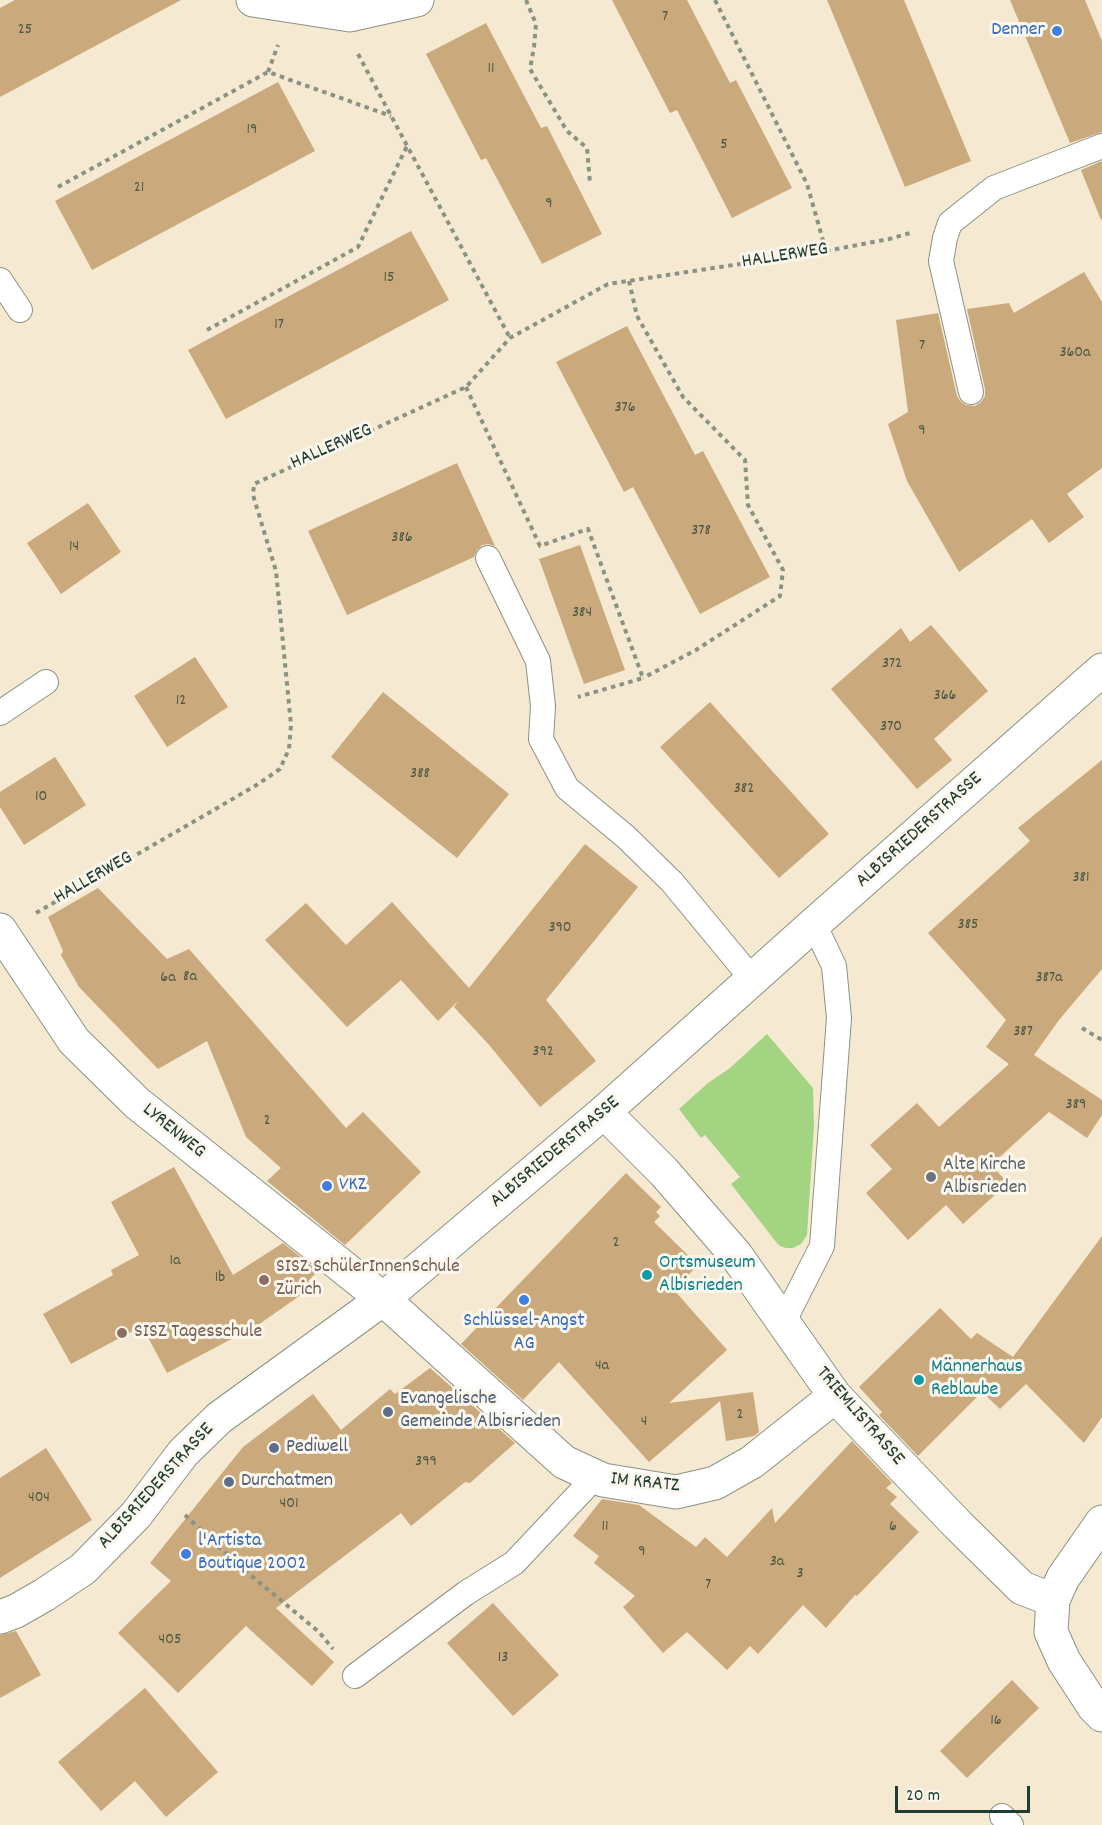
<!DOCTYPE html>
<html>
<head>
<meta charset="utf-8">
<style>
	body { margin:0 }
	#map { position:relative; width:1102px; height:1825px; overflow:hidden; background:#f5e9d2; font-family:Dekko,sans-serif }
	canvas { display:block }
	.scale { position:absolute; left:895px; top:1786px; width:135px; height:27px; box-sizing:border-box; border:3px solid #1f3d34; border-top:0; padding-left:8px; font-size:18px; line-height:21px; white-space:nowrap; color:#1f3d34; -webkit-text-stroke:4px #fbf7ec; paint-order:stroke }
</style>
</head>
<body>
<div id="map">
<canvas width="1102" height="1825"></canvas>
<div class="scale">20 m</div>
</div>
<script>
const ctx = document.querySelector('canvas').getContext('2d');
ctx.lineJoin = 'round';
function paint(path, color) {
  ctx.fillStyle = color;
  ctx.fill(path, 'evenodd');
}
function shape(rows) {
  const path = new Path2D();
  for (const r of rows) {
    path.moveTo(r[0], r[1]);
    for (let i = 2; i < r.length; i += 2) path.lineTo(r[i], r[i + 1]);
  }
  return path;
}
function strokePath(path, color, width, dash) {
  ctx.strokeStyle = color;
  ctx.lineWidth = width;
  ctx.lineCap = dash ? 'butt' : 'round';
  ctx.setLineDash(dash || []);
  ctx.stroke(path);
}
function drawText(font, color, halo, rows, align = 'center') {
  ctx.font = font + ' Dekko,sans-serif';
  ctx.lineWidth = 6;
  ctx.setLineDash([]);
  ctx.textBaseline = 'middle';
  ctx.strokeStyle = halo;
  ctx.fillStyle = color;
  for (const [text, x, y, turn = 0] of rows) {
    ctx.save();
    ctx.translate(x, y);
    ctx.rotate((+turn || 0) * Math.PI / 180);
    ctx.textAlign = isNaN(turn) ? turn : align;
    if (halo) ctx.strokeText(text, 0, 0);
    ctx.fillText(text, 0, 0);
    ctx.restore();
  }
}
const green = shape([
	[767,1034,813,1088,814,1127,807,1235,801,1244,793,1248,786,1248,780,1246,776,1242,731,1184,740,1177,705,1135,701,1138,679,1109,708,1083,730,1068]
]);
const building = shape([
	[15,0,181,0,0,97,0,8],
	[612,0,687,0,730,83,736,80,792,188,732,218,677,110,670,113],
	[827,0,904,0,971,161,905,187],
	[1010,0,1085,0,1102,41,1102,132,1070,143],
	[486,23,541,128,547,126,602,234,542,264,486,158,481,160,426,54],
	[278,82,315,151,92,270,55,201],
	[1102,161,1102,219,1101,220,1081,170],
	[411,231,449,300,226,419,188,350],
	[1084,272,1102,302,1102,468,1067,494,1084,517,1049,543,1032,519,959,572,907,481,888,424,908,412,896,320,938,313,957,396,960,401,966,405,975,406,981,402,985,396,985,389,967,309,1009,303,1014,313],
	[627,326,695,455,703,451,770,577,700,614,633,487,624,492,556,362],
	[457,463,495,546,488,544,482,545,477,550,474,557,347,615,308,531],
	[88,503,121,552,61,594,27,543],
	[580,545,625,670,584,684,539,559],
	[931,625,988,691,934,739,952,760,917,789,831,689,901,628,910,642],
	[195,657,228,707,167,747,134,696],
	[383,692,509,794,457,858,331,757],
	[710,702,829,834,779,878,660,747],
	[55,757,86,805,24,845,0,807,0,792],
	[1102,760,1102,969,1059,1020,1034,1055,1102,1100,1102,1115,1087,1138,1049,1112,991,1165,1008,1183,963,1224,946,1205,908,1240,866,1193,892,1169,870,1145,917,1103,939,1127,1009,1064,986,1047,1006,1020,928,933,1030,841,1018,828],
	[585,844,638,887,546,1000,596,1061,540,1107,490,1046,454,1007,458,1001,438,1021,401,980,347,1027,265,940,306,903,346,945,392,902,469,988],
	[98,888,167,959,189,949,346,1128,363,1112,421,1172,345,1245,267,1181,281,1168,246,1137,207,1041,158,1069,79,987,61,955,63,951,48,917],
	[174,1167,233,1275,283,1243,318,1271,309,1280,308,1290,258,1325,167,1373,142,1326,71,1364,43,1314,113,1275,111,1270,139,1255,111,1202],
	[626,1173,661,1207,656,1212,660,1216,654,1222,698,1265,674,1290,727,1350,669,1403,753,1392,759,1432,754,1436,726,1441,720,1401,649,1462,559,1362,523,1400,461,1344],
	[1102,1236,1102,1417,1084,1443,1026,1384,1000,1409,982,1392,918,1456,879,1415,882,1412,859,1387,940,1308,971,1339,977,1333,1013,1357],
	[430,1368,515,1443,470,1483,465,1482,411,1526,401,1513,276,1608,334,1662,312,1686,246,1626,178,1693,118,1633,171,1581,150,1563,243,1447,313,1394,341,1430,390,1389,395,1394],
	[852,1441,892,1483,886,1488,897,1497,890,1504,919,1532,857,1596,855,1595,826,1628,803,1605,758,1654,750,1646,727,1670,687,1632,663,1653,623,1607,635,1596,594,1563,599,1556,573,1536,602,1499,639,1505,696,1547,705,1537,727,1557,772,1508,775,1523],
	[46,1448,92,1520,0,1578,0,1478],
	[493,1603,559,1675,513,1716,447,1643],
	[16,1631,41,1675,0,1698,0,1635],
	[1012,1680,1039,1708,967,1778,940,1751],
	[145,1688,218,1772,166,1817,135,1781,101,1811,58,1762]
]);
const path = shape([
	[526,0,536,24,534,47,530,69,567,131,587,148,590,183],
	[715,0,807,184,826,251],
	[358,54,510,338],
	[268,72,278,45],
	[58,187,268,72,391,116],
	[629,281,637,316,683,397,745,460,748,505,783,570,780,596,696,650,643,678],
	[207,330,358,247,407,146],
	[466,387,540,546,588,529,643,678,578,697],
	[36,913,255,786,280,769,289,749,291,725,276,571,253,495,254,484,466,387,510,338,608,284,826,251,889,239,910,233],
	[1082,1028,1102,1040],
	[185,1515,236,1563,319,1632,333,1649]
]);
const service = shape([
	[0,280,20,310],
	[971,392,941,261,945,238,950,223,994,188,1102,146],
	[488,558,538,661,543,706,541,739,567,788,626,837,672,882,753,980],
	[0,713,46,682],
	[783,1323,822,1246,839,1018,834,966,814,924],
	[355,1676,466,1593,514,1563,595,1477],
	[1002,1816,1011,1825]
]);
const minor = shape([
	[253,0,350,15,417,0],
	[0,930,74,1041,137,1103,383,1299,564,1462,603,1480,676,1492,715,1483,752,1462,835,1396],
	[604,1112,664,1172,736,1255,835,1396,958,1525,1022,1588,1053,1600]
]);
const tertiary = shape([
	[1102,1522,1063,1578,1053,1600,1051,1632,1064,1661,1094,1707,1102,1715]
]);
const secondary = shape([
	[0,1617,16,1611,44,1595,83,1569,136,1515,183,1453,219,1418,383,1299,604,1112,814,924,1102,670]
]);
const markers = [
	[1057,31,6,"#3f7fe0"],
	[931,1177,6,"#6b7280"],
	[327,1186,6,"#3f7fe0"],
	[647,1275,6,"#0f9aa8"],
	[264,1280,6,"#8d6e63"],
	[524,1300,6,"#3f7fe0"],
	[122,1333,6,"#8d6e63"],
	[919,1380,6,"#0f9aa8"],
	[388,1412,6,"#5c6f8a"],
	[274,1448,6,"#5c6f8a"],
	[229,1482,6,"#5c6f8a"],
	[186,1554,6,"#3f7fe0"]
];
const numberNames = [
	["7",665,18],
	["25",25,31],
	["11",491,70],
	["19",252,131],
	["5",724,146],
	["21",139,189],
	["9",549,205],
	["15",389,279],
	["17",279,326],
	["7",922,347],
	["360a",1075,354],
	["376",625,409],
	["9",922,432],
	["378",701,532],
	["386",402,539],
	["14",74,548],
	["384",582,614],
	["372",892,665],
	["366",945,697],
	["12",181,702],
	["370",891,728],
	["388",420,775],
	["382",744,790],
	["10",41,798],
	["381",1081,879],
	["385",968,926],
	["390",560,929],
	["8a",190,978],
	["6a",168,979],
	["387a",1049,979],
	["387",1023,1033],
	["392",543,1053],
	["389",1076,1106],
	["2",267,1122],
	["2",616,1244],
	["1a",175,1262],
	["1b",220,1279],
	["4a",602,1367],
	["2",740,1416],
	["4",644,1423],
	["399",426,1463],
	["404",39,1499],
	["401",289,1505],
	["11",605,1528],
	["6",893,1528],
	["9",642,1553],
	["3a",777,1563],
	["3",800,1575],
	["7",708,1586],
	["405",170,1641],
	["13",503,1659],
	["16",996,1722]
];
const shopNames = [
	["Denner",1045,31,"right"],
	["VKZ",339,1186],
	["Schlüssel-Angst",524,1322,"center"],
	["AG",524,1345,"center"],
	["l'Artista",198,1542],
	["Boutique 2002",198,1565]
];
const streetNames = [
	["HALLERWEG",785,257,-9],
	["HALLERWEG",332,448,-24],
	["ALBISRIEDERSTRASSE",920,831,-42],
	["HALLERWEG",94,879,-30],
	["LYRENWEG",173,1132,39],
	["ALBISRIEDERSTRASSE",556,1153,-40],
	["TRIEMLISTRASSE",859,1417,49],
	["IM KRATZ",645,1484,6],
	["ALBISRIEDERSTRASSE",157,1487,-48]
];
const worshipNames = [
	["Alte Kirche",943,1166],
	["Albisrieden",943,1189]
];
const cultureNames = [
	["Ortsmuseum",659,1264],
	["Albisrieden",659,1287],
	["Männerhaus",931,1368],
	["Reblaube",931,1391]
];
const educationNames = [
	["SISZ SchülerInnenSchule",276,1268],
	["Zürich",276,1291],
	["SISZ Tagesschule",134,1333]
];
const serviceNames = [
	["Evangelische",400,1400],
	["Gemeinde Albisrieden",400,1423],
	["Pediwell",286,1448],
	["Durchatmen",241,1482]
];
paint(green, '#a2d482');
paint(building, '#caa97c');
strokePath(service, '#8a9383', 26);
strokePath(minor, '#8a9383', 35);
strokePath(tertiary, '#8a9383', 35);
strokePath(secondary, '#8a9383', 35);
strokePath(path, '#8a9383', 4, [4.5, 4.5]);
strokePath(service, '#fff', 24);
strokePath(minor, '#fff', 33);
strokePath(tertiary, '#fff', 33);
strokePath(secondary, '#fff', 33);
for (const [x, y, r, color] of markers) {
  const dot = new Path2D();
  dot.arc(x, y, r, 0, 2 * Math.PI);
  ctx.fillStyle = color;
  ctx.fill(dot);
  strokePath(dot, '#fbf7ec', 2);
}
drawText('16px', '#4a5846', null, numberNames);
drawText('20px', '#366cbe', '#fbf7ec', shopNames, 'left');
drawText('20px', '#1f3d34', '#fbf7ec', streetNames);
drawText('20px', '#5b616d', '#fbf7ec', worshipNames, 'left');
drawText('20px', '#0d838f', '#fbf7ec', cultureNames, 'left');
drawText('20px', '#785e54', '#fbf7ec', educationNames, 'left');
drawText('20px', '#4e5e75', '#fbf7ec', serviceNames, 'left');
</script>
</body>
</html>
